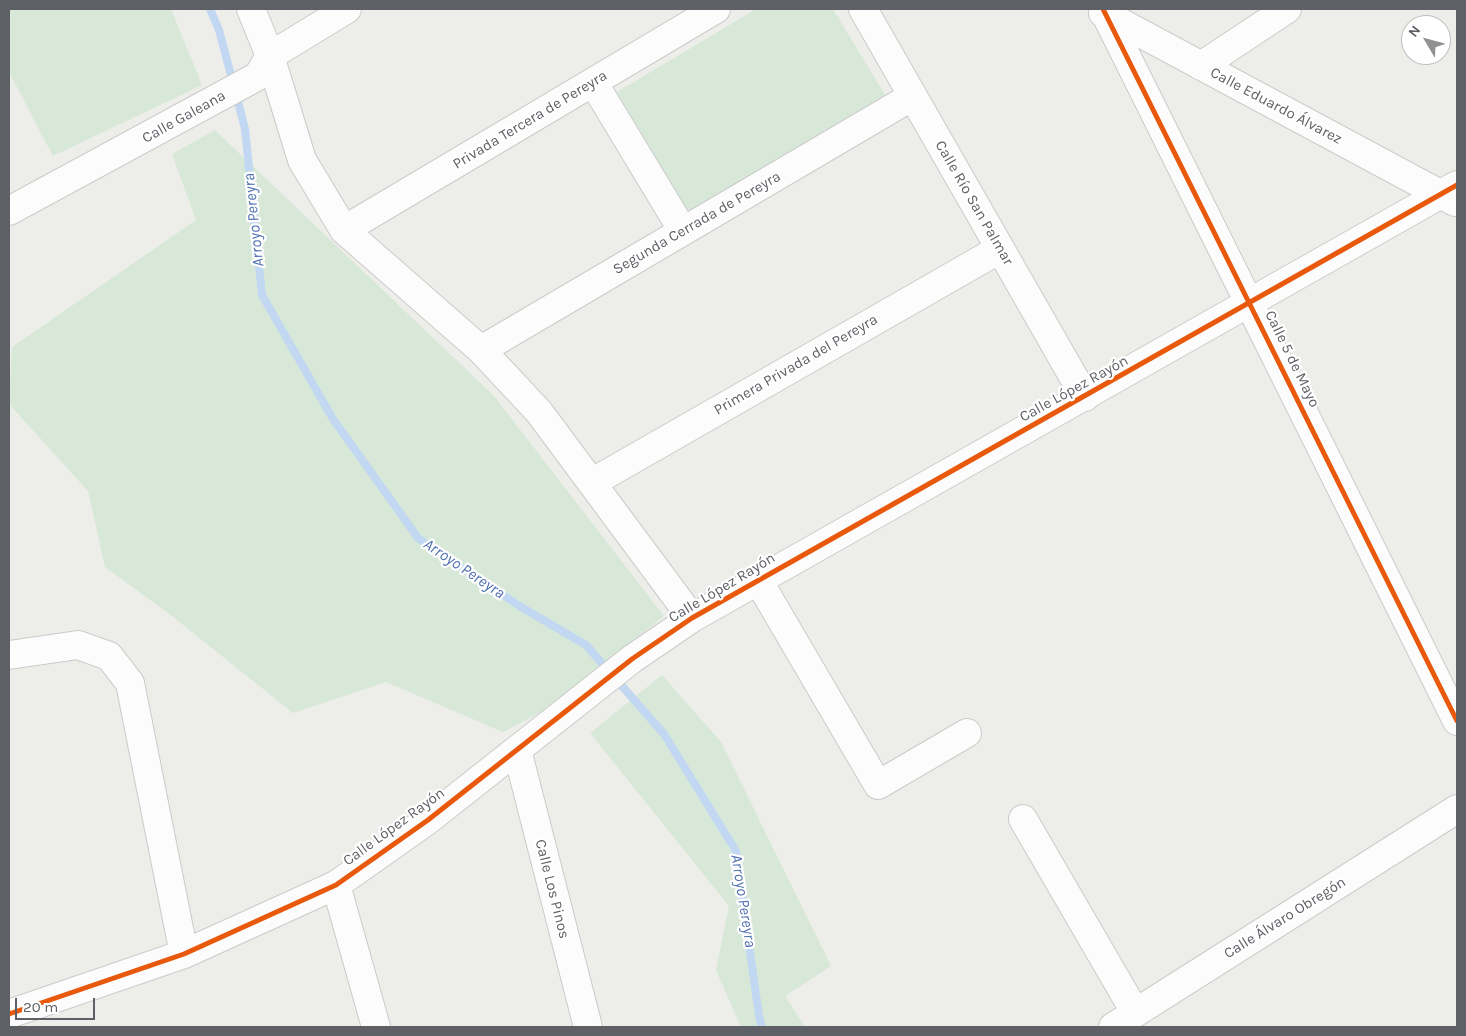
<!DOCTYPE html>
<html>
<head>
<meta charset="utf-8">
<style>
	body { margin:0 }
	#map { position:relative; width:1466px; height:1036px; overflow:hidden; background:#edede9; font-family:Karla,sans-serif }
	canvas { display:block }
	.frame { position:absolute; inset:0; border:10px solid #5e6065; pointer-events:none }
	.north { position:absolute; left:1401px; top:15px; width:50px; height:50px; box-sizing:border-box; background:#fff; border:1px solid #bfbfc1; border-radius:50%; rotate:307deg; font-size:14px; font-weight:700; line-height:20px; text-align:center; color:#5e6065 }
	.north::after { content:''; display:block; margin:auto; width:18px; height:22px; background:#909193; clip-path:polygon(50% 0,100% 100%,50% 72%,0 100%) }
	.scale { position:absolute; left:15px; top:998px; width:80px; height:22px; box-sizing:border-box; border:2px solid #5e6065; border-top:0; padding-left:6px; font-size:15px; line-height:18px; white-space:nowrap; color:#5e6065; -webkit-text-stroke:4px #fff; paint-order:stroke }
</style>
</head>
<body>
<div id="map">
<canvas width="1466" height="1036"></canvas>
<div class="frame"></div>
<div class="north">N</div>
<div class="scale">20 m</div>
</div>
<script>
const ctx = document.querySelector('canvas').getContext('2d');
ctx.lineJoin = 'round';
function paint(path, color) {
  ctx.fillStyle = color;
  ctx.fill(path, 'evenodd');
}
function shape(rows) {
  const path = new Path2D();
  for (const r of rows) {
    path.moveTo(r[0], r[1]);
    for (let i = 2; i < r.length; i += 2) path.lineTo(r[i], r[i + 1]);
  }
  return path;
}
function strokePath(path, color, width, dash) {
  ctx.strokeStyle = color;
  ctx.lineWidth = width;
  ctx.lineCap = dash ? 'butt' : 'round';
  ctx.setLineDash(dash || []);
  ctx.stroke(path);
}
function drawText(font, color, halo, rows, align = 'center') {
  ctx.font = font + ' Karla,sans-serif';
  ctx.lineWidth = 4.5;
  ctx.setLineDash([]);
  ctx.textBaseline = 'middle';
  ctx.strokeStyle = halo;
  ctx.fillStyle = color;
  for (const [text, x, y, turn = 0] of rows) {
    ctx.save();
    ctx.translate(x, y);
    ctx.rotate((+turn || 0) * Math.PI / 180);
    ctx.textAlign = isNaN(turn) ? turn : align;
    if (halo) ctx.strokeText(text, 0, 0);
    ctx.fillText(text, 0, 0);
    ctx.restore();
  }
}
const green = shape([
	[9,9,171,9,202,85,53,156,9,72],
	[756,9,833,9,885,95,688,212,617,92],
	[215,130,494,396,664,616,543,711,503,732,386,682,293,713,172,616,105,567,88,491,9,404,12,347,196,220,172,154],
	[662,675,721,742,831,966,785,996,805,1027,741,1027,716,970,729,906,590,733]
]);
const stream = shape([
	[210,9,219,30,233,83],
	[236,94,245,129,262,295,333,419,418,538,521,607,586,645,664,734,736,851,759,1016,762,1027]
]);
const minor = shape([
	[251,9,270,56,302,160,344,230,481,350,539,412,692,618],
	[863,9,1085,397],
	[1103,9,1457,721],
	[1103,13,1455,202],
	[1201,66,1287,9],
	[593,82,683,231],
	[9,211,258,76,270,56,347,9],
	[344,230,716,9],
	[481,350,913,96],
	[593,482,1000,249],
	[758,580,878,785,967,733],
	[9,655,78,645,109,656,130,683,184,954],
	[517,750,588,1027],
	[1023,819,1135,1012],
	[336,885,376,1027],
	[9,1014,184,954,336,885,428,820,632,659,692,618,1457,185],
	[1113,1027,1457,809]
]);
const cycleway = shape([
	[1103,9,1457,721],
	[9,1014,184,954,336,885,428,820,632,659,692,618,1457,185]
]);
const streetNames = [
	["Calle Eduardo Álvarez",1276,106,28],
	["Calle Galeana",184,117,-29],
	["Privada Tercera de Pereyra",530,120,-31],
	["Calle Río San Palmar",974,203,60],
	["Segunda Cerrada de Pereyra",697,223,-30],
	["Calle 5 de Mayo",1292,359,64],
	["Primera Privada del Pereyra",796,365,-30],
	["Calle López Rayón",1074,389,-29],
	["Calle López Rayón",722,588,-31],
	["Calle López Rayón",394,827,-36],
	["Calle Los Pinos",552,889,76],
	["Calle Álvaro Obregón",1285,918,-32]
];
const waterNames = [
	["Arroyo Pereyra",254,220,-96],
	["Arroyo Pereyra",464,569,34],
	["Arroyo Pereyra",743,901,81]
];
paint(green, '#d8e8d8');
strokePath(stream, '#c2d7f2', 8);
strokePath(minor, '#cacbca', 30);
strokePath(minor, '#fcfcfc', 28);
strokePath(cycleway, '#e8590c', 5);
drawText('15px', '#5e6065', '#fff', streetNames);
drawText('italic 16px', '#5172b0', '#fff', waterNames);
</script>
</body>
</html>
